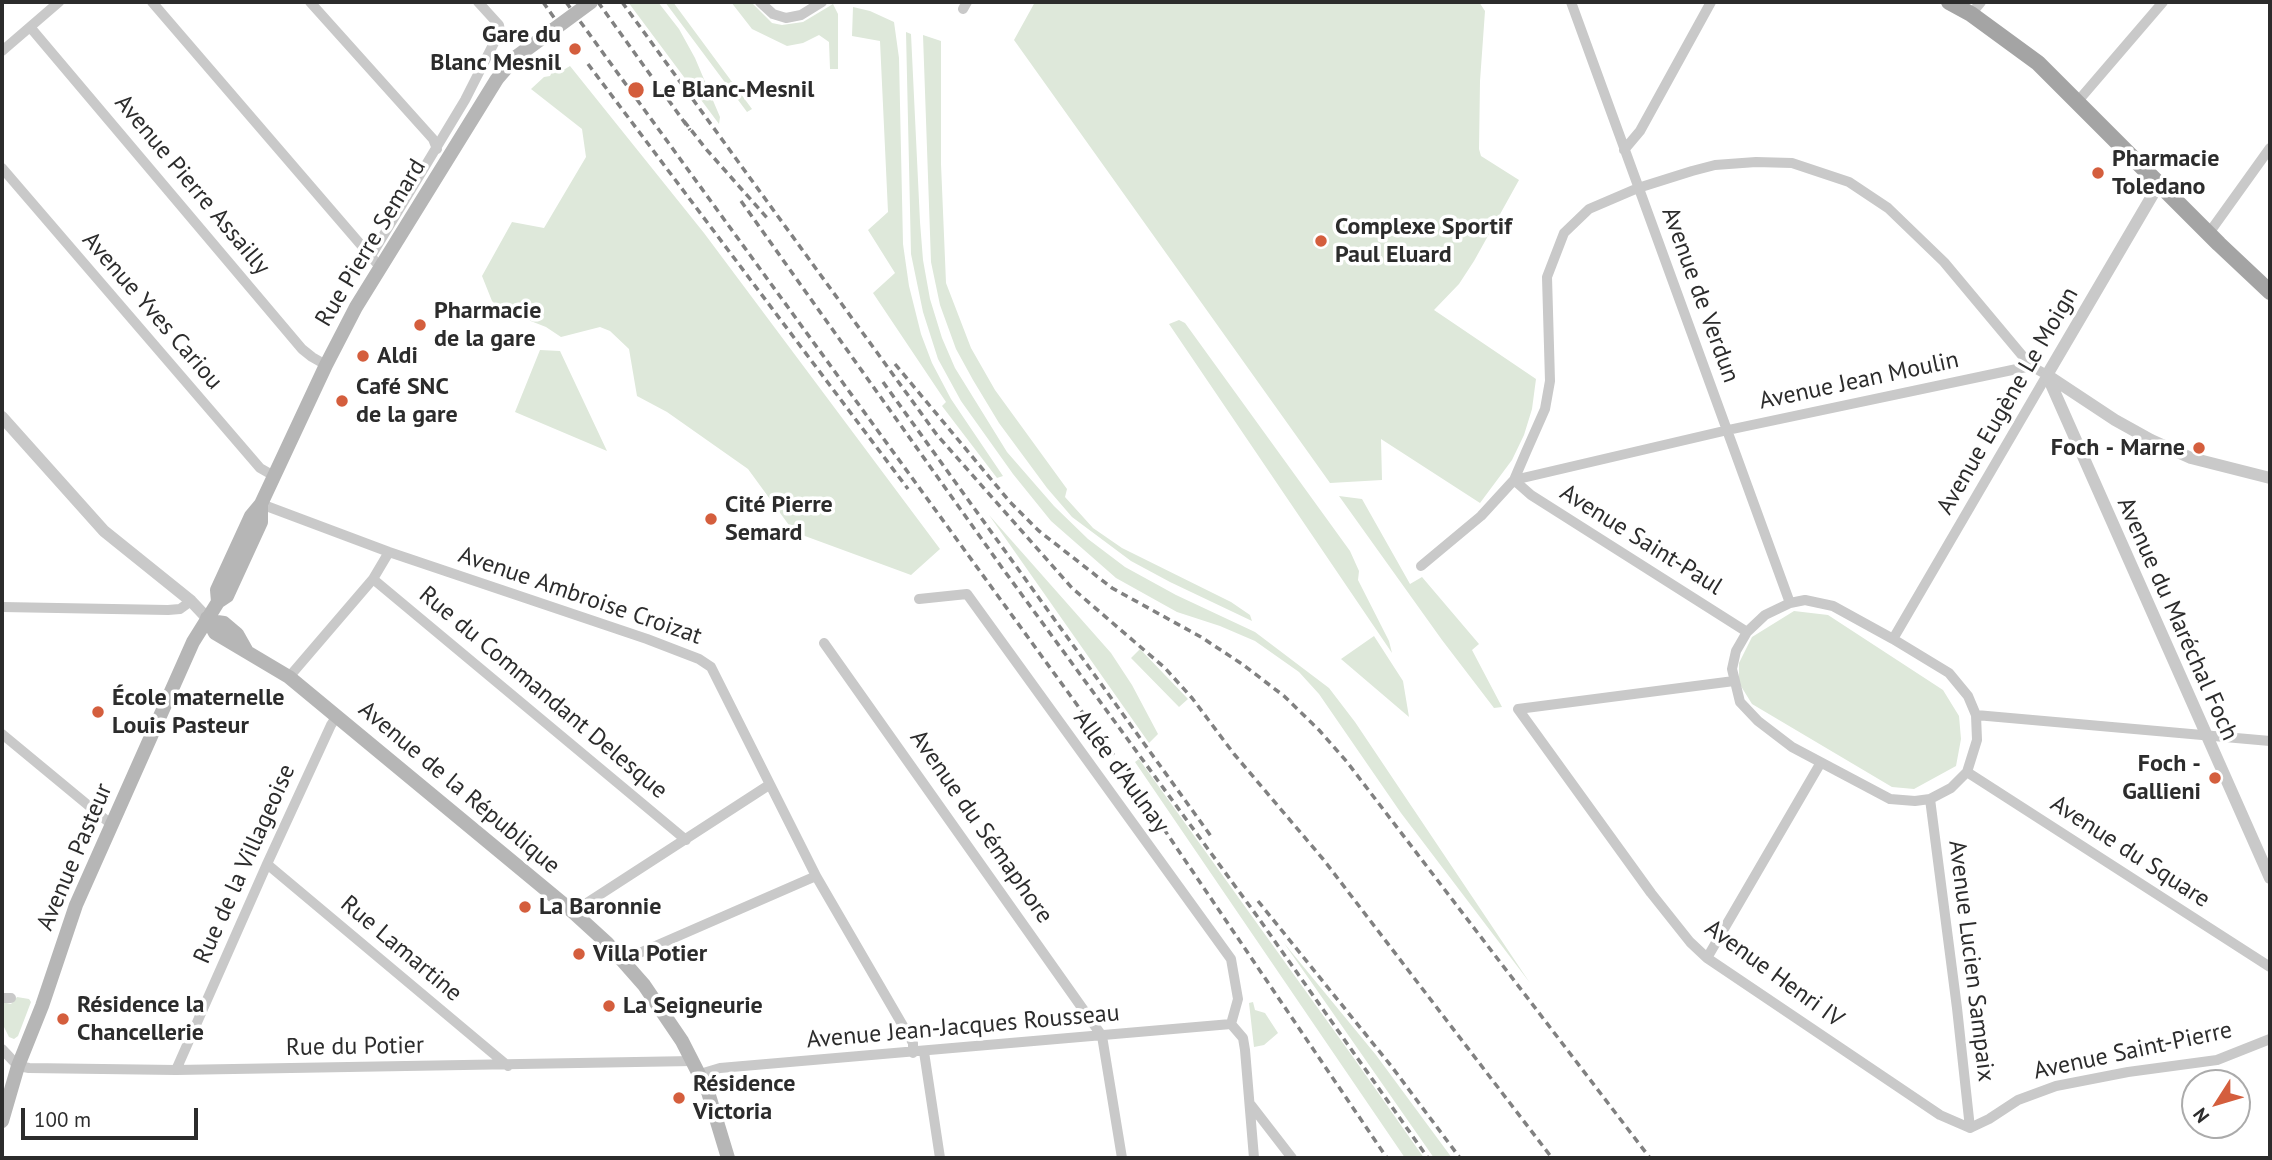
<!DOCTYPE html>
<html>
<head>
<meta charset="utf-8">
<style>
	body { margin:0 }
	#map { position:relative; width:2272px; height:1160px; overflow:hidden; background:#fff; font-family:"PT Sans",sans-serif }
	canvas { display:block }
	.frame { position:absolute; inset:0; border:4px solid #2c2c2c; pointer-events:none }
	.north { position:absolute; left:2181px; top:1069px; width:70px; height:70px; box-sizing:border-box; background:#fff; border:2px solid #ababab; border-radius:50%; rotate:233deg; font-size:19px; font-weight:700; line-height:28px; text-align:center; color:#2c2c2c }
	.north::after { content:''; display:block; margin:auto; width:24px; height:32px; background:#d45e3d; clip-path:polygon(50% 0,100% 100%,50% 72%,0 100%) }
	.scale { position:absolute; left:21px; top:1108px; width:177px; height:32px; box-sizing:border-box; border:4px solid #2c2c2c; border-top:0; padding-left:9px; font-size:21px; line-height:24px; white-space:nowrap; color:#2c2c2c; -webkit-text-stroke:5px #fff; paint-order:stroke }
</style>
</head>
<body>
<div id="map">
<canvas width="2272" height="1160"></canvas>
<div class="frame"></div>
<div class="north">N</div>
<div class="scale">100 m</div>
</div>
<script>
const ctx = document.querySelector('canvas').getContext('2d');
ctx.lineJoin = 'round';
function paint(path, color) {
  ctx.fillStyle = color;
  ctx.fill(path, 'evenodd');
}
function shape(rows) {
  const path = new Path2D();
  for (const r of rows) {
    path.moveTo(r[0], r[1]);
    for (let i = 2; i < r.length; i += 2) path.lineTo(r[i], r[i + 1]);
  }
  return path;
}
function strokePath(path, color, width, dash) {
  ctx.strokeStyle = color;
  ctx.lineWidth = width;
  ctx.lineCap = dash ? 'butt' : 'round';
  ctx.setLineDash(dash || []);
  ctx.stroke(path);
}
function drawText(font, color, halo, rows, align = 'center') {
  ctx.font = font + ' "PT Sans",sans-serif';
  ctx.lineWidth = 7;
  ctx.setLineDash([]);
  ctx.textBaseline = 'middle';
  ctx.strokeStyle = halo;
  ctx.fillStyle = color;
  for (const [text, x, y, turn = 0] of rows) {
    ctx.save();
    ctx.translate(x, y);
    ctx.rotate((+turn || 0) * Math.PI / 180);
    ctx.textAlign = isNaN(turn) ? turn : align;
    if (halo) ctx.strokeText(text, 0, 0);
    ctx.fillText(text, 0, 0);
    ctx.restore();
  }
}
const green = shape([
	[628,2,658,2,679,29,695,58,720,117,719,124],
	[665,2,673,2,752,109,747,112],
	[731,2,751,2,772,23,782,25,803,22,833,4,838,14,838,69,830,69,829,42,819,35,803,43,787,46,752,29],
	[1035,2,1479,2,1485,11,1480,81,1479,149,1481,156,1519,180,1474,261,1459,284,1434,310,1536,379,1532,409,1524,435,1512,460,1480,503,1381,439,1382,480,1330,483,1014,40],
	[853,7,870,11,894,22,899,58,903,244,909,286,921,334,932,363,951,399,1003,476,997,478,942,406,946,402,873,293,895,273,868,230,888,212,880,41,852,36],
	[906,32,911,34,920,222,923,260,930,299,942,338,955,368,1007,452,1054,506,1088,539,1125,567,1176,595,1255,632,1329,688,1355,722,1530,983,1401,813,1319,694,1299,672,1255,641,1220,626,1177,612,1116,578,1051,521,1013,474,961,401,938,359,923,312,911,254],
	[923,35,941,41,941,164,946,283,971,348,995,390,1067,489,1065,497,1093,528,1122,548,1231,602,1250,615,1252,621,1170,582,1131,561,1072,517,1047,488,999,423,973,380,956,349,940,305,931,262],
	[570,66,704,233,940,549,911,575,794,532,748,469,667,412,637,396,629,349,610,331,600,327,561,337,546,327,500,309,492,301,482,276,512,222,544,228,586,157,582,129,531,89,544,77,550,76,553,70,565,69],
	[1179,320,1185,323,1350,551,1359,571,1358,580,1389,641,1392,653,1169,324],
	[540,350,560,351,607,451,515,412],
	[1339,496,1362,499,1410,584,1422,577,1479,644,1472,650,1502,707,1494,708,1442,640],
	[989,515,1111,653,1132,685,1158,734,1149,743],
	[1794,611,1828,615,1943,690,1959,716,1961,739,1956,766,1914,789,1892,787,1752,704,1739,683,1739,663,1752,637],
	[1374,636,1403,681,1409,717,1341,659],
	[1140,649,1188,699,1179,707,1131,658],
	[1139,759,1353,1057,1424,1158,1405,1158,1135,762],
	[1284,943,1376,1055,1452,1158,1434,1158],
	[17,997,29,999,31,1002,18,1036,14,1039,9,1037,2,1023,2,1002,11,1004],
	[1253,1002,1255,1010,1265,1013,1278,1033,1264,1045,1254,1047,1249,1003]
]);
const minor = shape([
	[152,2,380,267],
	[310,2,433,139,437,149],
	[760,2,773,14,786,18,801,15,822,2],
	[1571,2,1790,603],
	[963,9,967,2],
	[1971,14,1981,2],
	[30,27,302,349,312,357,326,365],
	[2,51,59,2],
	[2078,101,2163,2],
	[1624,150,1640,131,1711,2],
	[2,168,260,468,274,476],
	[2209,233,2270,148],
	[371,256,465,100,500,31,499,25,478,2],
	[1514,480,1728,430,2031,366],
	[1514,480,1531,495,1747,632],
	[261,504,389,552,647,639,699,659,711,667,816,876,913,1043,913,1053],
	[1421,566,1481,516,1514,480,1526,452,1545,409,1550,381,1547,277,1564,233,1589,209,1638,188,1692,171,1715,165,1756,162,1792,163,1849,182,1888,208,1944,262,2031,366,2047,375,1893,639],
	[373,579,686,840],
	[919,599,967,594,1231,959,1238,999,1231,1024],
	[1805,600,1833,606,1893,639,1949,673,1968,696,1976,715,1977,740,1967,772,1951,788,1930,799,1915,801,1890,799,1792,747,1758,721,1740,702,1732,669,1736,651,1747,632,1765,615,1790,603,1805,600],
	[2,607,168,610,180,609,191,601],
	[824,643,1102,1036,1122,1158],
	[289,677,373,579,389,552],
	[1734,681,1518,709,1651,893,1690,942,1707,958,1940,1115,1970,1128],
	[1976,715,2270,741],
	[2,734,112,825],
	[1967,772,2270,967],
	[1930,799,1957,1008,1970,1128],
	[267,864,508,1066],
	[573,912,769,785],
	[1707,958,1820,764],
	[625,962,637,954,816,876],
	[2,998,11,998],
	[1231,1024,1243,1038,1245,1050,1254,1158],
	[2,1049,18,1066,29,1068,176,1070,693,1061],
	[924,1052,940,1158],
	[176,1070,267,864,331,725,337,716],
	[700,1074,720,1068,1231,1024],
	[1251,1105,1292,1158],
	[1970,1128,1989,1119,2018,1100,2056,1086,2128,1072,2217,1060,2270,1039]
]);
const tertiary = shape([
	[2047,375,2270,878],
	[2047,375,2115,420,2151,440,2191,458,2270,478],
	[2047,375,2159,184],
	[2,417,104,531,191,601,207,618]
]);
const secondary = shape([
	[218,602,217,590,251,516,261,504,326,365,356,307,497,79,516,57,553,30],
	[207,618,215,633,289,677,573,912,607,943,644,985,682,1041,708,1092,728,1158],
	[210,621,224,623,237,634,246,650],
	[2,1121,18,1066,42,1006,76,905,193,642,218,602,227,596,261,522,261,504]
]);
const primary = shape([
	[1949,2,1971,14,2038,63,2219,244,2270,292]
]);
const rail = shape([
	[543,2,562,29],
	[566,2,1115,757,1387,1158],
	[598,2,690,130],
	[622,2,937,435,1072,588,1165,668,1192,698,1234,754,1323,859,1552,1158],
	[588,64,908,489],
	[684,121,706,149,768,219],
	[741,201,1003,569,1257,916,1428,1158],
	[895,364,1010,502,1039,531,1112,588,1201,637,1242,664,1284,696,1319,730,1347,762,1650,1158],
	[883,382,1213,839],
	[1258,901,1392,1067,1460,1158]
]);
const secondaryBridge = shape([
	[553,30,591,2]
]);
const markers = [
	[575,49,7,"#d45e3d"],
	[636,90,9,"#d45e3d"],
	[2098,173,7,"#d45e3d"],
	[1321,241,7,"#d45e3d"],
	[420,325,7,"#d45e3d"],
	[363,356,7,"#d45e3d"],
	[342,401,7,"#d45e3d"],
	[2199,448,7,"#d45e3d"],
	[711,519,7,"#d45e3d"],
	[98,712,7,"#d45e3d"],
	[2215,778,7,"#d45e3d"],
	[525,907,7,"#d45e3d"],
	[579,954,7,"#d45e3d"],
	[609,1006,7,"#d45e3d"],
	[63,1019,7,"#d45e3d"],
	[679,1098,7,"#d45e3d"]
];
const poiNames = [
	["Gare du",561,35,"right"],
	["Blanc Mesnil",561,63,"right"],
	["Le Blanc-Mesnil",652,90],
	["Pharmacie",2112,159],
	["Toledano",2112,187],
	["Complexe Sportif",1335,227],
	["Paul Eluard",1335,255],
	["Pharmacie",434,311],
	["de la gare",434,339],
	["Aldi",377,356],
	["Café SNC",356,387],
	["de la gare",356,415],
	["Foch - Marne",2185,448,"right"],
	["Cité Pierre",725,505],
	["Semard",725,533],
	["École maternelle",112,698],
	["Louis Pasteur",112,726],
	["Foch -",2201,764,"right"],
	["Gallieni",2201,792,"right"],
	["La Baronnie",539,907],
	["Villa Potier",593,954],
	["Résidence la",77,1005],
	["Chancellerie",77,1033],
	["La Seigneurie",623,1006],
	["Résidence",693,1084],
	["Victoria",693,1112]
];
const streetNames = [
	["Avenue Pierre Assailly",192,185,50],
	["Rue Pierre Semard",371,243,-59],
	["Avenue de Verdun",1700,295,70],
	["Avenue Yves Cariou",152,311,49],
	["Avenue Jean Moulin",1859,381,-12],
	["Avenue Eugène Le Moign",2008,401,-60],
	["Avenue Saint-Paul",1641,540,32],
	["Avenue Ambroise Croizat",580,596,19],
	["Avenue du Maréchal Foch",2177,619,66],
	["Rue du Commandant Delesque",543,693,40],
	["Allée d'Aulnay",1121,772,54],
	["Avenue de la République",459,788,40],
	["Avenue du Sémaphore",981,827,55],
	["Avenue du Square",2130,852,33],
	["Avenue Pasteur",75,857,-67],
	["Rue de la Villageoise",245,864,-66],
	["Rue Lamartine",401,949,40],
	["Avenue Lucien Sampaix",1971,961,83],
	["Avenue Henri IV",1774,974,36],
	["Avenue Jean-Jacques Rousseau",963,1027,-5],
	["Rue du Potier",355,1047,-1],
	["Avenue Saint-Pierre",2133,1051,-12]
];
paint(green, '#dee8da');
strokePath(minor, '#c9c9c9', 10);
strokePath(tertiary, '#c9c9c9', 12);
strokePath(secondary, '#b6b6b6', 14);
strokePath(primary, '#a4a4a4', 16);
strokePath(rail, '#818181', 3.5, [7, 5]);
strokePath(secondaryBridge, '#b6b6b6', 14);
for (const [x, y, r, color] of markers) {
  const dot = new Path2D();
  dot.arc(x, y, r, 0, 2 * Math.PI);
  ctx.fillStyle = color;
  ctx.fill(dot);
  strokePath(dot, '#fff', 2.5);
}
drawText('bold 24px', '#2c2c2c', '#fff', poiNames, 'left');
drawText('24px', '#2c2c2c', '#fff', streetNames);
</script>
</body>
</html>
